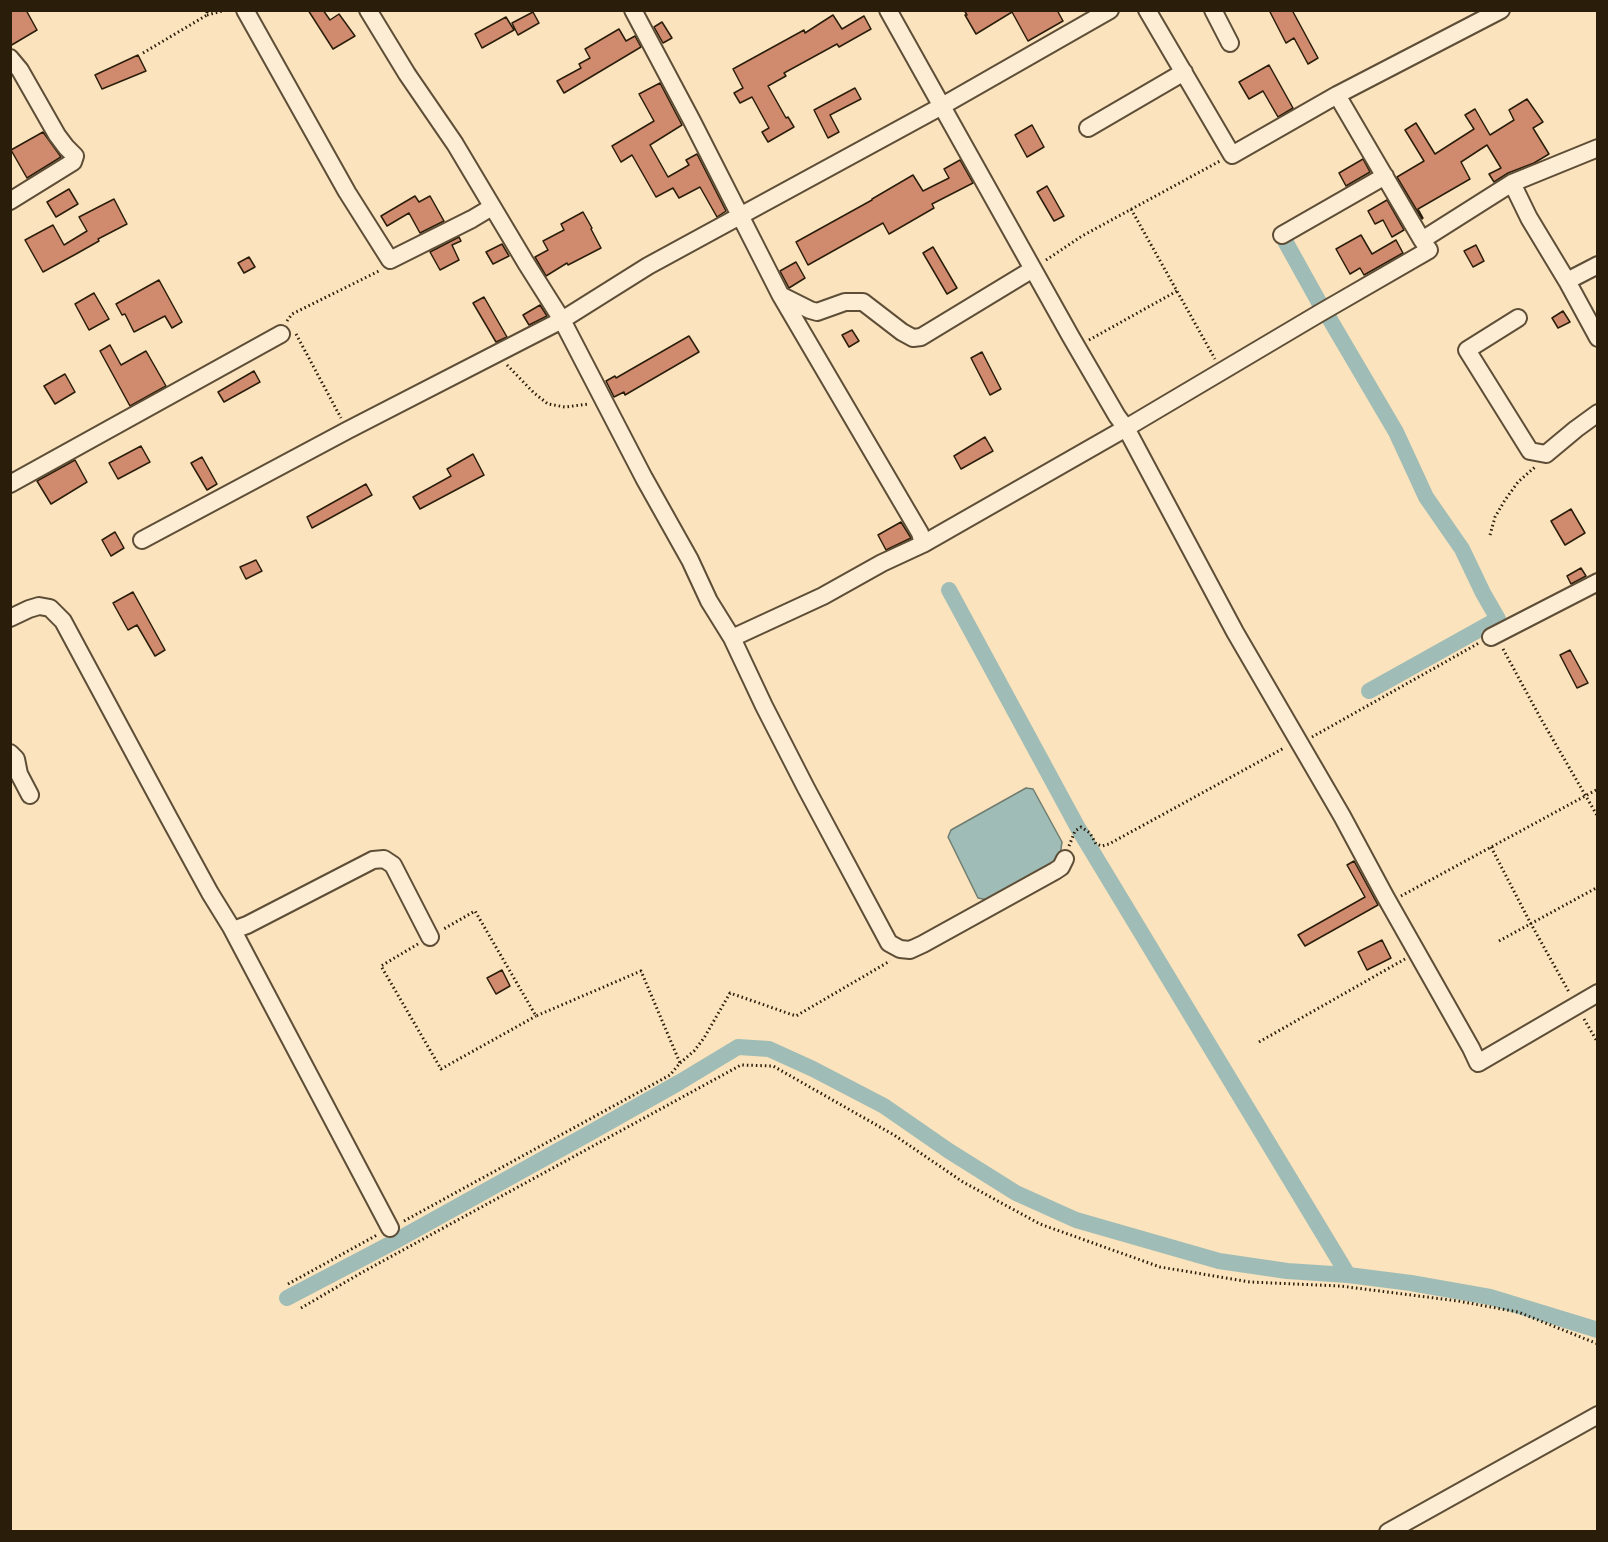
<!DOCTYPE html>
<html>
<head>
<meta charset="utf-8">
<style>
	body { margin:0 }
	#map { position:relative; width:1608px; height:1542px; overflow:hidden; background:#fbe3bd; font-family:"Old Standard TT",serif }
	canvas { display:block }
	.frame { position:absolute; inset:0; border:12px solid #2a1d0a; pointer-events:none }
</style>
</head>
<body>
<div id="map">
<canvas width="1608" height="1542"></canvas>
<div class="frame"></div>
</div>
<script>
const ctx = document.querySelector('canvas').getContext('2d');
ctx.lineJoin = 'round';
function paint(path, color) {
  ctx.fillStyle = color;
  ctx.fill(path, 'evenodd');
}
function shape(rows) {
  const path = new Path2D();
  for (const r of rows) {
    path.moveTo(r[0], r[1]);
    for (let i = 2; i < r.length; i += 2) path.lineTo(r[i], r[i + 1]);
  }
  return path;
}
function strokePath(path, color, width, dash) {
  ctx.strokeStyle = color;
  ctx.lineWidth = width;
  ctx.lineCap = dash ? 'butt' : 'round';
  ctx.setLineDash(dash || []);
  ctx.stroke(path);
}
const water = shape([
	[1026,788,1033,789,1062,842,1060,856,1049,868,988,900,978,898,948,837,951,830,1026,788]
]);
const canal = shape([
	[1285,241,1320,304],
	[1329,318,1396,432,1426,497,1462,549,1483,593,1498,619,1369,691],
	[949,590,1078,828,1348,1275],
	[287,1298,390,1244,588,1134,680,1082,738,1047,769,1049,813,1069,884,1106,949,1151,1016,1193,1076,1220,1219,1261,1287,1271,1348,1275,1411,1283,1490,1297,1598,1330]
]);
const building = shape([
	[10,10,26,10,37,30,10,46,10,10],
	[308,10,323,10,330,20,339,14,355,36,333,49,308,10],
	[964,10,1057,10,1063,21,1028,41,1012,12,976,34,965,15,967,15,964,10],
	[1269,10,1292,10,1318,58,1308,64,1294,38,1286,43,1269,10],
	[533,12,539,23,518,35,512,23,533,12],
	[833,15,842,29,864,16,871,29,839,47,837,44,784,73,786,76,768,86,786,118,788,117,794,127,768,142,762,132,769,128,752,97,740,103,734,93,743,88,733,69,804,30,805,33,833,15],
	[506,17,514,30,482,48,475,34,506,17],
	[662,22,672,38,663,43,654,27,662,22],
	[619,29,626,41,635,36,641,47,564,93,557,81,581,68,579,64,590,58,585,49,619,29],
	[138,55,146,71,102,89,95,75,138,55],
	[1269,65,1293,108,1278,117,1263,91,1249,99,1239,82,1269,65],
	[660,83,682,125,650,145,668,177,689,165,686,160,697,154,726,211,717,217,700,187,679,198,673,188,656,197,632,155,621,162,612,146,654,121,639,94,660,83],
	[855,88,861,99,830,115,839,132,828,138,814,110,855,88],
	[1527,99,1543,122,1533,128,1549,154,1534,163,1508,173,1494,182,1489,174,1501,168,1487,145,1461,162,1470,179,1418,209,1423,218,1422,219,1397,177,1424,161,1405,130,1416,123,1435,154,1474,129,1465,115,1475,109,1490,135,1514,120,1509,110,1527,99],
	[1032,125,1044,147,1027,157,1015,135,1032,125],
	[43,132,61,157,27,178,11,150,43,132],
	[1363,159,1370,172,1346,186,1339,173,1363,159],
	[960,160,973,183,932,204,934,208,889,234,883,223,808,265,796,242,872,200,872,199,913,175,923,191,949,178,944,169,960,160],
	[1047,186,1064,216,1054,221,1037,192,1047,186],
	[69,189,78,204,56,217,47,202,69,189],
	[415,196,419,202,430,196,444,221,420,233,409,213,387,226,381,216,415,196],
	[114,199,127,224,98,239,99,241,76,254,43,272,25,240,53,225,64,245,87,231,79,217,114,199],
	[1387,200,1404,230,1392,237,1383,220,1375,224,1368,211,1387,200],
	[583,212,592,228,591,229,601,248,568,265,567,263,546,276,535,257,548,250,543,241,564,230,561,224,583,212],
	[1361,235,1372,254,1396,240,1403,253,1364,275,1360,268,1350,274,1336,249,1361,235],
	[459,237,461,241,452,245,459,260,440,270,430,252,459,237],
	[502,244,509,256,493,264,486,252,502,244],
	[1476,245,1484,261,1473,267,1464,251,1476,245],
	[933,247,957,288,947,294,923,253,933,247],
	[249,257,255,267,244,273,238,263,249,257],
	[796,262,805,278,789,288,780,271,796,262],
	[159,280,182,322,172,328,165,316,134,332,125,314,122,315,116,304,159,280],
	[94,293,109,319,89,330,75,304,94,293],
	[484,297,507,337,496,342,473,303,484,297],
	[540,305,547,316,529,325,523,315,540,305],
	[1563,311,1570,322,1558,328,1552,318,1563,311],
	[852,330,859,341,849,347,842,335,852,330],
	[689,336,699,352,625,395,624,392,614,397,606,381,615,376,616,378,689,336],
	[110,345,121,365,146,351,166,386,130,406,100,351,110,345],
	[982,352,1001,389,990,395,971,358,982,352],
	[254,371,260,382,224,402,218,392,254,371],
	[65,374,75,392,55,404,44,386,65,374],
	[985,437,993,451,961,469,954,456,985,437],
	[141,446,150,462,118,479,109,463,141,446],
	[473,454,484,475,420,509,413,497,451,476,447,469,473,454],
	[202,457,217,484,207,490,191,463,202,457],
	[75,460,87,482,51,504,37,481,75,460],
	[366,484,372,495,312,528,307,517,366,484],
	[1571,509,1585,533,1565,545,1551,521,1571,509],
	[901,522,911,538,886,550,878,535,901,522],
	[115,532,124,548,111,556,102,540,115,532],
	[256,560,262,571,246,579,240,567,256,560],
	[1581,568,1586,576,1571,584,1567,576,1581,568],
	[133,592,165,650,155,656,137,625,128,630,113,603,133,592],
	[1570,650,1588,683,1577,688,1560,655,1570,650],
	[1354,861,1378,905,1305,946,1298,935,1365,897,1347,865,1354,861],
	[1382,940,1391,958,1367,970,1358,952,1382,940],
	[502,970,510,986,496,994,487,978,502,970]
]);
const path = shape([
	[207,15,226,10],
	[143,53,207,15,207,10],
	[1131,209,1215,359],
	[1046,260,1082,236,1220,161],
	[287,321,292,314,381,270],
	[296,334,341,418],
	[1089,340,1177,291],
	[507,365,534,393,548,404,565,407,589,404],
	[1490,535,1495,517,1505,500,1518,482,1535,467],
	[1503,649,1541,719,1598,817],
	[1312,737,1479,643],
	[1069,846,1075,831,1081,827,1090,833,1096,844,1102,846,1109,844,1284,748],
	[1491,847,1531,924,1569,992],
	[1401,896,1598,789],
	[1499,941,1598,887],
	[418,944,381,966,441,1069,536,1016],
	[1584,1019,1598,1043],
	[1259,1042,1405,959],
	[680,1063,694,1051,704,1038,730,993,796,1016,890,961],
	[404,1221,670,1075,680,1063,641,971,536,1016,475,911,442,930],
	[288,1284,377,1235],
	[301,1308,361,1273,741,1065,773,1066,894,1135,963,1182,1040,1224,1160,1267,1250,1282,1340,1286,1458,1301,1518,1312,1598,1344]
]);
const minor = shape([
	[245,10,347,192,390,260,472,219,492,207],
	[368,10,407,74,455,144,526,263,562,320,644,478,690,560,709,601,732,638,764,706,806,788,889,943,900,949,910,950,923,944,1055,871,1061,867,1065,859],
	[633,10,692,121,781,296,920,533,923,544],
	[888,10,1071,337,1117,416,1126,428,1320,313,1429,250,1422,240,1512,183,1598,148],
	[1147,10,1232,155,1337,95,1501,10],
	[1213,10,1230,43],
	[10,58,20,70,57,135,66,147,75,156,73,162,10,201],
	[1337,95,1422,240],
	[1088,128,1184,72],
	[1512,183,1529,218,1567,281,1598,338],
	[1282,235,1385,176],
	[1567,281,1598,265],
	[782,296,810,310,817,312,845,302,863,302,902,332,913,338,921,337,1033,269],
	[1518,318,1467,350,1530,451,1546,454,1576,429,1598,413],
	[10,484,281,334],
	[142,540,348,430,562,320,648,266,942,106,1110,10],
	[10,618,29,609,39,606,50,608,63,621,169,818,210,893,231,927,236,929,247,925,373,860,384,859,393,865,430,937],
	[1491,637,1598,582],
	[732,638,823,596,882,563,923,544,1126,428,1235,632,1342,816,1385,896,1471,1048,1478,1063,1598,993],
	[10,753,16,759,19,774,30,795],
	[231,927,390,1228],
	[1388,1532,1598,1415]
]);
paint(water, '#9fbdb6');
strokePath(water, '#707d71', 1.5);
strokePath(canal, '#9fbdb6', 16);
paint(building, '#d08b6e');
strokePath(building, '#2a1d0a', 1.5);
strokePath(minor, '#5e4e37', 20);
strokePath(path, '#2a1d0a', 3, [1.5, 3]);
strokePath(minor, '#fcedd4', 16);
</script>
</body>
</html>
